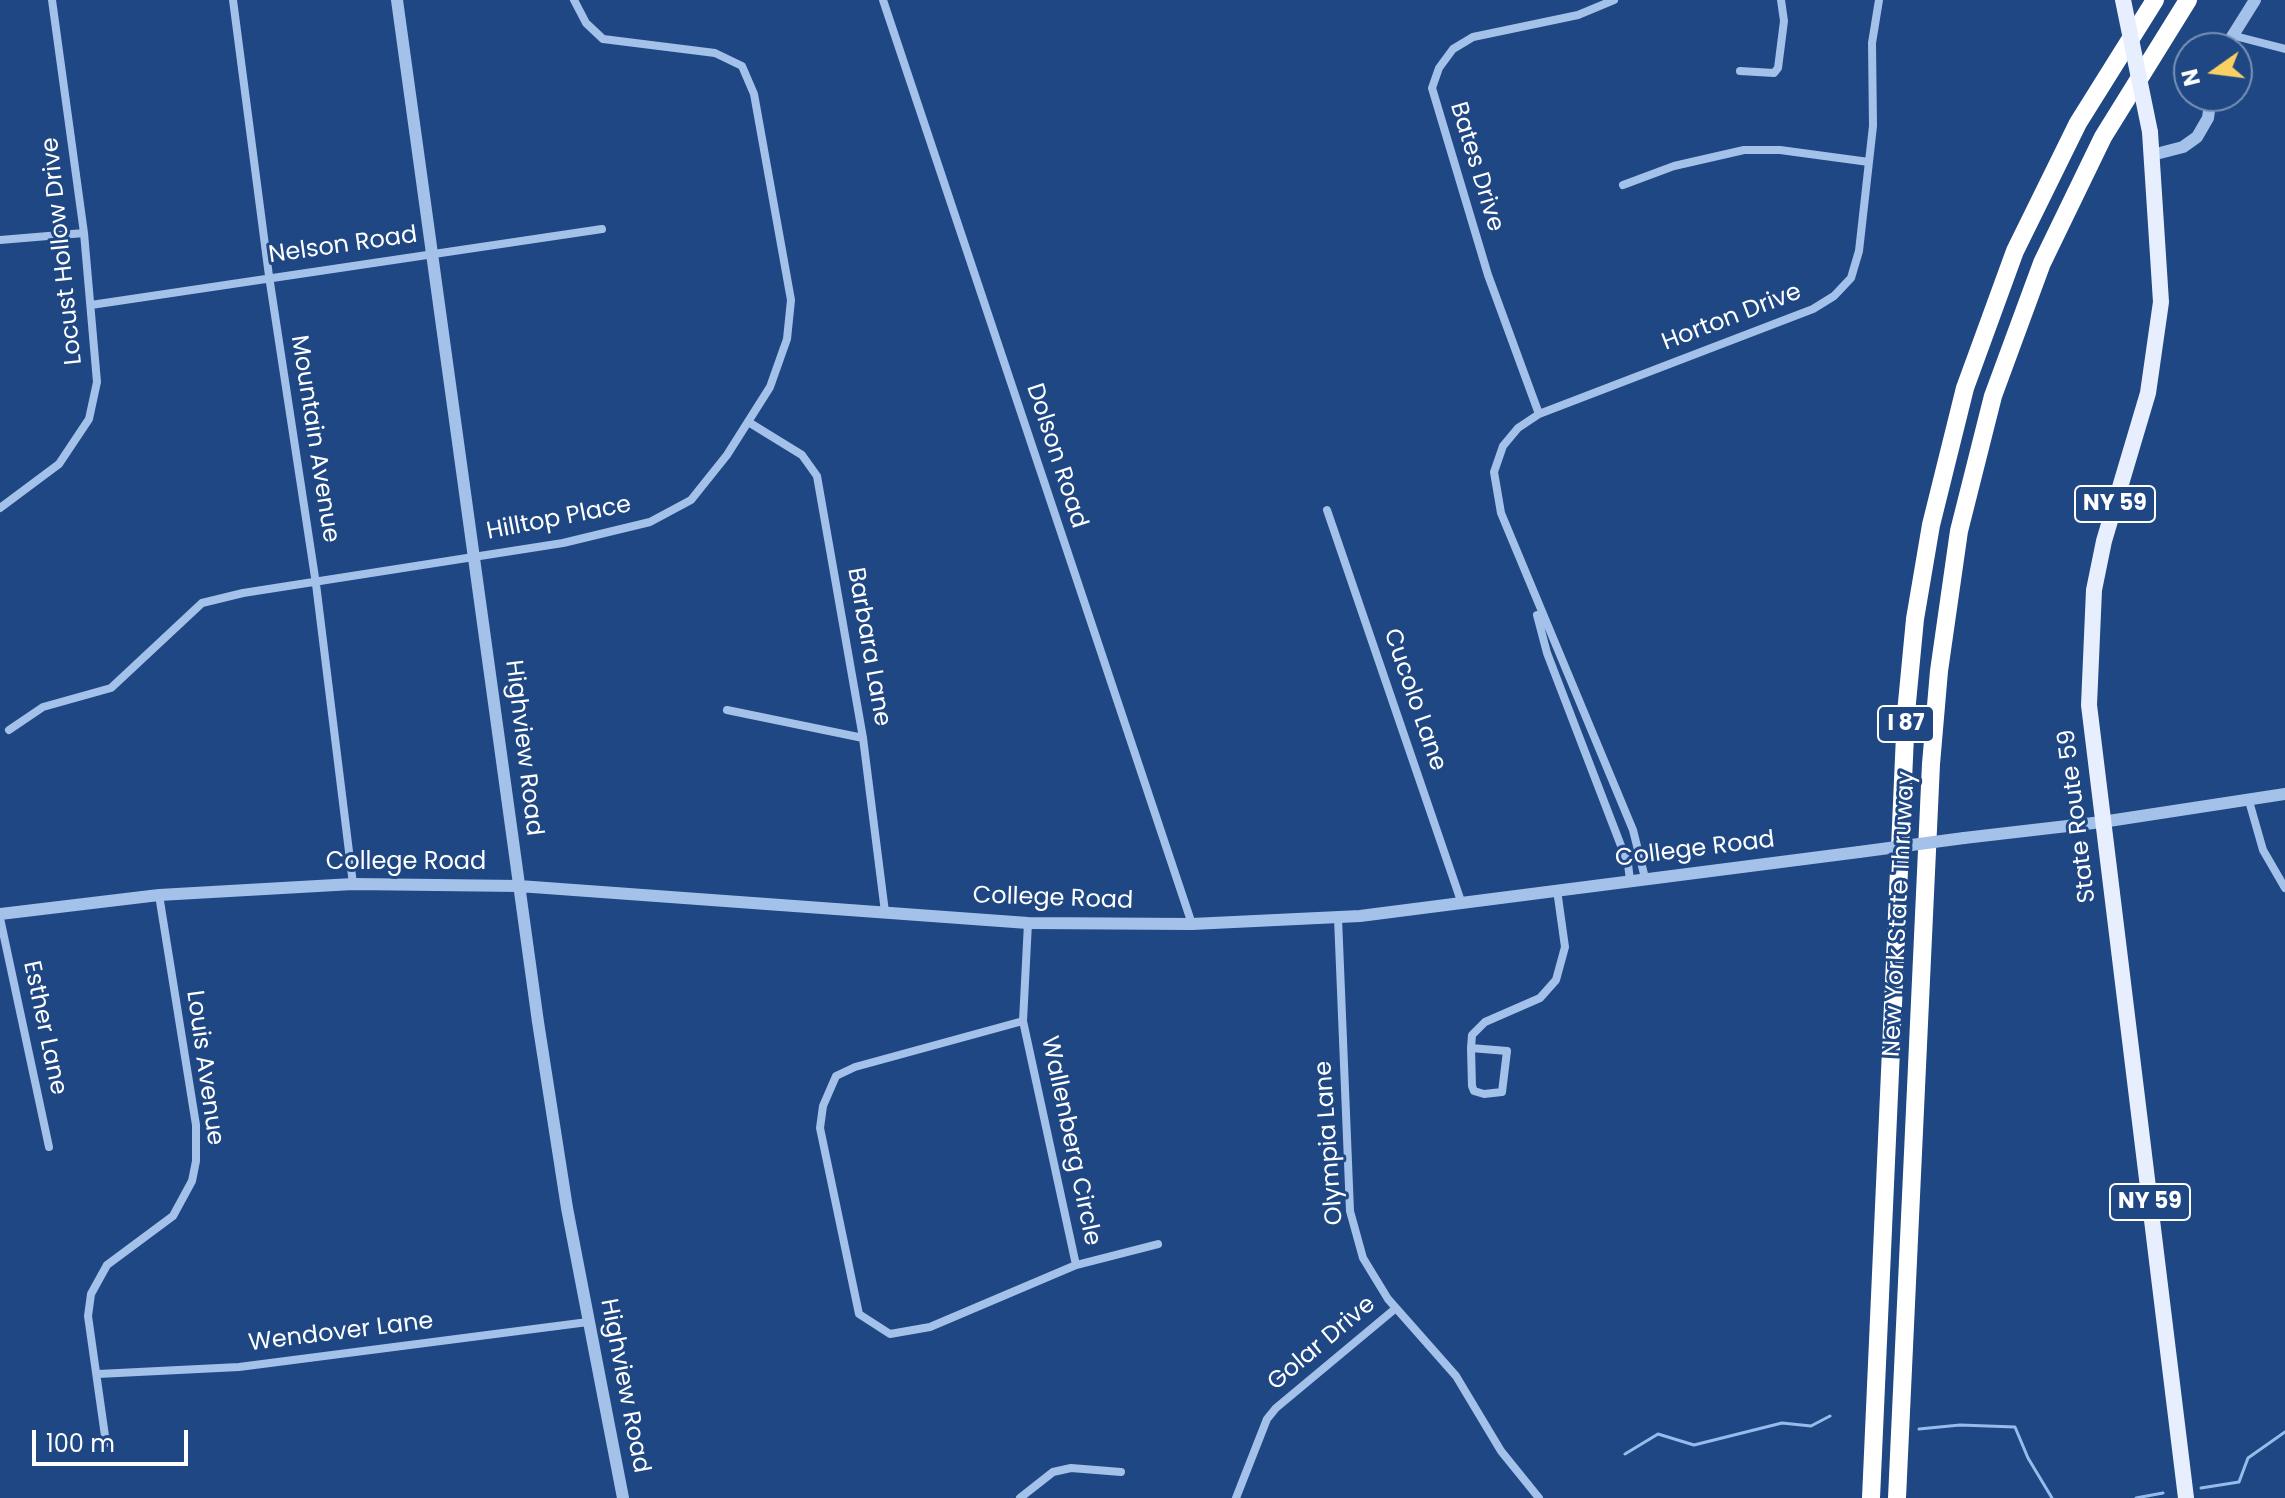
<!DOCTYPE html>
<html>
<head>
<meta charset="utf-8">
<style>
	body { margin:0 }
	#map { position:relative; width:2285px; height:1498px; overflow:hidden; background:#1e4783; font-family:Poppins,sans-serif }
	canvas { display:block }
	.north { position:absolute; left:2173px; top:32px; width:80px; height:80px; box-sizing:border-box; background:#1e4783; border:2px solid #7891b5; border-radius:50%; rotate:256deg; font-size:22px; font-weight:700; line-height:32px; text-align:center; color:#fff }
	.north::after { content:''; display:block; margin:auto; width:28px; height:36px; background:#f9d162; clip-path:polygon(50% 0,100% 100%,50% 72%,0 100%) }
	.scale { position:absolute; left:32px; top:1430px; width:156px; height:36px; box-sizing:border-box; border:4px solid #fff; border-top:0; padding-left:10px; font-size:24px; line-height:28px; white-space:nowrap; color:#fff; -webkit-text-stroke:6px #1e4783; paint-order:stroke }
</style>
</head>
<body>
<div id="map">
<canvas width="2285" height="1498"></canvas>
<div class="north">N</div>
<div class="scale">100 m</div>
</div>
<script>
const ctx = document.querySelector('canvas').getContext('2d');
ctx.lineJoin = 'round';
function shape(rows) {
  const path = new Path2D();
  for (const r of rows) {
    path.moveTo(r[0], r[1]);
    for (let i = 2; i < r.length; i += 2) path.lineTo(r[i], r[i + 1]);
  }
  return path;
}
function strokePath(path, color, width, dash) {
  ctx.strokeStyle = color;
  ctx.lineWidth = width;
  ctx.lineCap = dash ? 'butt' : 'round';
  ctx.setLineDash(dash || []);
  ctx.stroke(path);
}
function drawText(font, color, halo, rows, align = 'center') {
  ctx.font = font + ' Poppins,sans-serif';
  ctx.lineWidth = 6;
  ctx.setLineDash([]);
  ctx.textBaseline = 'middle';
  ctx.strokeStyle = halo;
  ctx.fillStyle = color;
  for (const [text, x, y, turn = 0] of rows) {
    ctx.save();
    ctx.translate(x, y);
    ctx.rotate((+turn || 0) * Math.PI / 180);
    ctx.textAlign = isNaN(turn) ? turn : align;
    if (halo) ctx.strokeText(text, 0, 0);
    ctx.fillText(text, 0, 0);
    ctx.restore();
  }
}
const stream = shape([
	[1919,1429,1960,1425,2015,1427,2028,1458,2052,1498],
	[1625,1454,1658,1434,1694,1445,1782,1423,1811,1426,1830,1416],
	[2201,1488,2239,1482,2248,1458,2285,1432],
	[2136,1498,2163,1493]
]);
const minor = shape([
	[233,0,269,276,316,584,353,884],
	[883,0,1192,924],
	[2231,35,2285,49],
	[1740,71,1774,73,1778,68,1784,21,1781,0],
	[1623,185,1674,166,1744,150,1780,150,1869,162],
	[0,240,84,233],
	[91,305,602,229],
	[1539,414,1488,275,1432,88,1439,68,1453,49,1473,37,1578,15,1614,0],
	[750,423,802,455,817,476,863,738,885,912],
	[0,508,59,464,89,419,97,382,84,233,52,0],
	[1327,510,1462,904],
	[1537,615,1547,653,1628,864,1630,880],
	[727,710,863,738],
	[9,730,43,707,111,688,202,603,243,593,563,543,650,522,691,500,727,455,770,387,787,339,791,300,754,94,742,66,715,53,603,39,586,23,574,0],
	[2249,801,2263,850,2285,888],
	[1645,878,1633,830,1501,513,1494,472,1503,446,1518,428,1539,414,1813,309,1834,296,1851,278,1859,251,1873,126,1872,43,1879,0],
	[0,918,49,1147],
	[1338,918,1350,1211,1363,1258,1388,1299,1456,1376,1501,1451,1539,1498],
	[1028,923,1023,1021,1076,1265],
	[1023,1021,855,1067,836,1076,823,1106,820,1128,859,1314,890,1334,930,1327,1076,1265,1158,1244],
	[1471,1048,1507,1051,1502,1092,1484,1094,1474,1091,1472,1086,1471,1048,1472,1035,1485,1022,1540,998,1556,980,1565,947,1557,890],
	[98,1374,239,1367,588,1322],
	[106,1443,88,1316,91,1294,107,1265,173,1216,192,1181,196,1161,196,1125,159,895],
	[1020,1498,1053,1472,1071,1468,1121,1472],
	[1236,1498,1267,1419,1276,1408,1396,1308]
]);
const tertiary = shape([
	[397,0,538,1022,567,1208,623,1498],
	[2225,48,2255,0],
	[2152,155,2183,147,2197,137,2208,118,2211,96],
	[1964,838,2102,822,2285,794],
	[0,914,159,895,353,884,519,886,1028,923,1192,924,1360,916,1859,852]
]);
const primary = shape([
	[2150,132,2161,302,2148,393,2104,541,2094,590,2089,705,2186,1498]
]);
const motorway = shape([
	[1871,1498,1906,713,1915,619,1931,525,1965,388,2015,251,2078,123,2155,0],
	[1897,1498,1931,764,1939,671,1959,531,1993,396,2042,263,2103,137,2188,0]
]);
const tertiaryBridge = shape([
	[1859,852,1964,838]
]);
const primaryBridge = shape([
	[2123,0,2150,132]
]);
const shields = [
	[2115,504,80],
	[1906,724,56],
	[2150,1202,80]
];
const shieldNames = [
	["NY 59",2115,504],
	["I 87",1906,724],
	["NY 59",2150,1202]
];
const streetNames = [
	["Bates Drive",1476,167,73],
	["Nelson Road",343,246,-8],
	["Locust Hollow Drive",63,251,-96],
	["Horton Drive",1732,318,-21],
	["Mountain Avenue",314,439,81],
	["Dolson Road",1056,456,72],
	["Hilltop Place",559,519,-11],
	["Barbara Lane",868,647,80],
	["Cucolo Lane",1414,700,71],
	["Highview Road",523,748,83],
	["State Route 59",2078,816,-97],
	["College Road",1695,850,-7],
	["College Road",406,863],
	["College Road",1053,899,2],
	["New York State Thruway",1900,914,-87],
	["Esther Lane",44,1028,78],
	["Louis Avenue",204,1068,82],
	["Wallenberg Circle",1070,1141,78],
	["Olympia Lane",1330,1143,-94],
	["Wendover Lane",341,1333,-7],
	["Golar Drive",1322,1344,-40],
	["Highview Road",624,1386,79]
];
strokePath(stream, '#97bceb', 3);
strokePath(minor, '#a4c1ea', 8);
strokePath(tertiary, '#a4c1ea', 12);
strokePath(primary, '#e7effe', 16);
strokePath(motorway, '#fff', 18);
strokePath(tertiaryBridge, '#a4c1ea', 12);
strokePath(primaryBridge, '#e7effe', 16);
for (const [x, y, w] of shields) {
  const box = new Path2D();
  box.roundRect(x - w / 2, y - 18, w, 36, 6);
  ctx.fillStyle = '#1e4783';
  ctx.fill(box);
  strokePath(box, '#fff', 2);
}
drawText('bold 22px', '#fff', null, shieldNames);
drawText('24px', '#fff', '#1e4783', streetNames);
</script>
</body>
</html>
